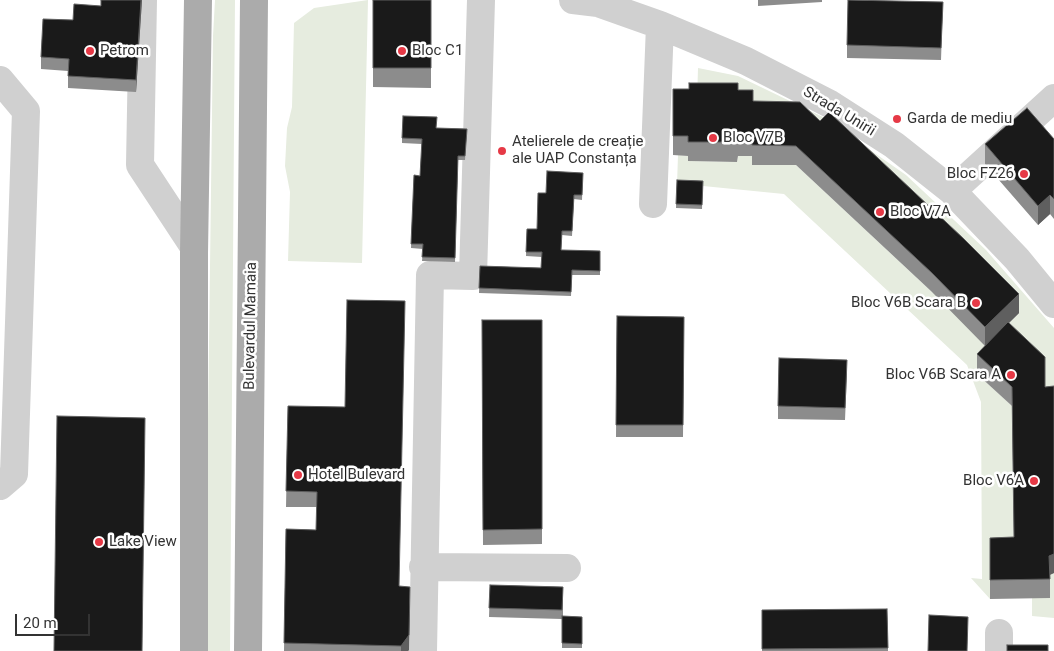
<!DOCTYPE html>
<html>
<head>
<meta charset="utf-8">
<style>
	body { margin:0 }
	#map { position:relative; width:1054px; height:651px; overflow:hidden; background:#fff; font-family:Roboto,sans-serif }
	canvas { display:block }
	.scale { position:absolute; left:15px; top:614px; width:75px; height:22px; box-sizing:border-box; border:2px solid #333; border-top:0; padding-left:6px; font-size:15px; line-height:18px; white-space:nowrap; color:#333; -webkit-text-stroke:4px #fff; paint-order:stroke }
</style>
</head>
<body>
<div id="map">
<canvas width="1054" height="651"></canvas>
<div class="scale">20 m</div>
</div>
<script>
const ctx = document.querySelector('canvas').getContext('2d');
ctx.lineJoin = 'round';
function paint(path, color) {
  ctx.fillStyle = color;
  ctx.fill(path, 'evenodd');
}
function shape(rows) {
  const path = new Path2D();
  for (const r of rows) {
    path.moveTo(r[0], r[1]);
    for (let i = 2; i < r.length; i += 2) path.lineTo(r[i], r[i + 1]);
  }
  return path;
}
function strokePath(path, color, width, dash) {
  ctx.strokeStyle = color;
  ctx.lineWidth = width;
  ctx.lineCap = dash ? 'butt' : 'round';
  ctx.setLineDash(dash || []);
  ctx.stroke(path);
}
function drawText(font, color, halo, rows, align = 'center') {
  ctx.font = font + ' Roboto,sans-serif';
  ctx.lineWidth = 5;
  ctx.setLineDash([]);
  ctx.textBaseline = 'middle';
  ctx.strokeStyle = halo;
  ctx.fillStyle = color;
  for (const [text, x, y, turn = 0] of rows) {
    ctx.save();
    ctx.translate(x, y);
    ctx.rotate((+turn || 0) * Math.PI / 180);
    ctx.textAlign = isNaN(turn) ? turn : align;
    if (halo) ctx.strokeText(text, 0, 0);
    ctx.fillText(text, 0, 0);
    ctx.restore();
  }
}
const green = shape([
	[215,0,235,0,230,651,205,651,213,36],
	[368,0,362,263,288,261,290,192,285,166,287,128,292,107,294,23,314,8],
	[698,68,738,76,823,117,906,175,986,250,1054,328,1054,406,977,374,1012,406,1014,557,990,557,990,599,971,578,982,579,981,402,967,365,784,194,703,186,677,185,678,155,688,156,689,161,737,162,738,156,752,156,753,165,796,165,932,292,964,258,697,102],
	[1054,573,1054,618,1032,616,1032,598,1050,598,1049,575]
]);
const minor = shape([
	[143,0,140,165,194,247],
	[573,0,598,3,660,25,746,61,830,104,894,145,952,191,1017,259,1054,304],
	[0,80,26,111,14,474,0,486],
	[952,191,1054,98],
	[653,204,660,25],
	[423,567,567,568],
	[423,651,430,275,473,276,481,0],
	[999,651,999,633]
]);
const major = shape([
	[194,651,194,253,198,0],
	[248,651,254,0]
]);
const wall = shape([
	[101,0,142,0,136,92,68,88,68,71,41,69,41,57,73,20,101,6],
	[373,0,431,0,431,88,373,87],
	[758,0,822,0,822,2,758,6],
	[943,2,941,60,847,58,847,45],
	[738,90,1019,313,1009,323,1045,387,1054,386,1054,573,1050,575,1050,598,990,599,990,538,1014,537,1012,406,977,374,977,354,985,346,932,292,796,165,752,165,752,156,738,156,737,162,688,161,688,156,673,155,673,136],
	[436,128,467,129,465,160,458,160,455,262,422,261,423,249,411,248,414,175,420,176,422,144,402,143,402,138],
	[1054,139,1054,219,1050,214,1038,225,985,164,985,144],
	[583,173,582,200,574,199,572,236,562,235,561,250,600,251,600,275,572,275,571,296,479,293,480,266,541,268,542,257,526,256,527,229,537,229,546,193],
	[677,180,703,181,702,209,676,208],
	[617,316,684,317,683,437,616,437],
	[482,320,542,320,542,544,483,545],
	[847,372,845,420,778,419,778,406],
	[288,406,399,586,409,650,408,651,284,651,286,529,316,530,317,507,286,507],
	[490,585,563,587,563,616,582,617,582,648,562,648,562,619,489,617],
	[887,609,888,651,762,651,762,610]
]);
const shadedWall = shape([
	[141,0,142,0,136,92,136,80],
	[1050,195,1050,214,1038,225,1038,206],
	[1019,294,1019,313,985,346,985,327],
	[1054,554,1054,573,1049,575,1049,556],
	[410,602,409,650,408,651,401,651,401,646]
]);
const building = shape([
	[101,0,141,0,136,80,68,76,69,59,41,57,43,19,73,20,74,4,101,6,101,0],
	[373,0,431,0,431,68,373,68,373,0],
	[848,0,943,2,941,48,847,45,848,0],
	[689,83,738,83,738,90,753,90,753,101,800,102,820,121,829,112,964,239,1019,294,985,327,932,273,796,146,752,145,752,137,738,137,737,142,688,142,688,136,673,136,673,89,689,89,689,83],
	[1027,108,1054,139,1054,199,1050,195,1038,206,985,144,1027,108],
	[403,116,437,117,436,128,467,129,465,156,458,156,455,258,422,257,423,244,411,244,414,175,420,176,422,139,402,138,403,116],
	[547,171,583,173,582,195,574,195,572,231,562,231,561,250,600,251,600,271,572,270,571,292,479,288,480,266,541,268,542,252,526,252,527,229,537,229,538,193,546,193,547,171],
	[677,180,703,181,702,205,676,204,677,180],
	[347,300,405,301,399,586,410,587,409,635,401,646,284,643,286,529,316,530,317,492,286,491,288,406,345,407,347,300],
	[617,316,684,317,683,425,616,425,617,316],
	[482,320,542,320,542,529,483,530,482,320],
	[1008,322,1045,357,1045,387,1054,386,1054,554,1049,556,1050,579,990,580,990,538,1014,537,1012,387,977,354,1008,322],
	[779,358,847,360,845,408,778,406,779,358],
	[57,416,145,418,142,651,54,651,57,416],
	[490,585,563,587,562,610,489,608,490,585],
	[887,609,888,648,762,649,762,610,887,609],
	[929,615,968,617,967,651,928,651,929,615],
	[562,616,582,617,582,644,562,643,562,616],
	[1007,645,1048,645,1048,651,1007,651,1007,645]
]);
const markers = [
	[90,51,5,"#e63946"],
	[402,51,5,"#e63946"],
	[897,119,5,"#e63946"],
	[713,138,5,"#e63946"],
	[502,151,5,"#e63946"],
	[1024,174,5,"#e63946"],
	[880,212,5,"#e63946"],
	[976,303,5,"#e63946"],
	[1011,375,5,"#e63946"],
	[298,475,5,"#e63946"],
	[1034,481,5,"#e63946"],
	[99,542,5,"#e63946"]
];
const poiNames = [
	["Petrom",100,51],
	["Bloc C1",412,51],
	["Garda de mediu",907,119],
	["Bloc V7B",723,138],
	["Atelierele de creație",512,142],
	["ale UAP Constanța",512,159],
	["Bloc FZ26",1014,174,"right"],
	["Bloc V7A",890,212],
	["Bloc V6B Scara B",966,303,"right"],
	["Bloc V6B Scara A",1001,375,"right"],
	["Hotel Bulevard",308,475],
	["Bloc V6A",1024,481,"right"],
	["Lake View",109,542]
];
const streetNames = [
	["Strada Unirii",839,112,31],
	["Bulevardul Mamaia",251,326,-89]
];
paint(green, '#e6ecdf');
strokePath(minor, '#d0d0d0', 28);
strokePath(major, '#ababab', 28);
paint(wall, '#8c8c8c');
paint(shadedWall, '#5f5f5f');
paint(building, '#1a1a1a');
strokePath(building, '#5f5f5f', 1);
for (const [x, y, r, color] of markers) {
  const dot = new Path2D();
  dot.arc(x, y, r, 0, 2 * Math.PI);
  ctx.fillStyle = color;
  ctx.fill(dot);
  strokePath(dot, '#fff', 2);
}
drawText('15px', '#333', '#fff', poiNames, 'left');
drawText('15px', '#333', '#fff', streetNames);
</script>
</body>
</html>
